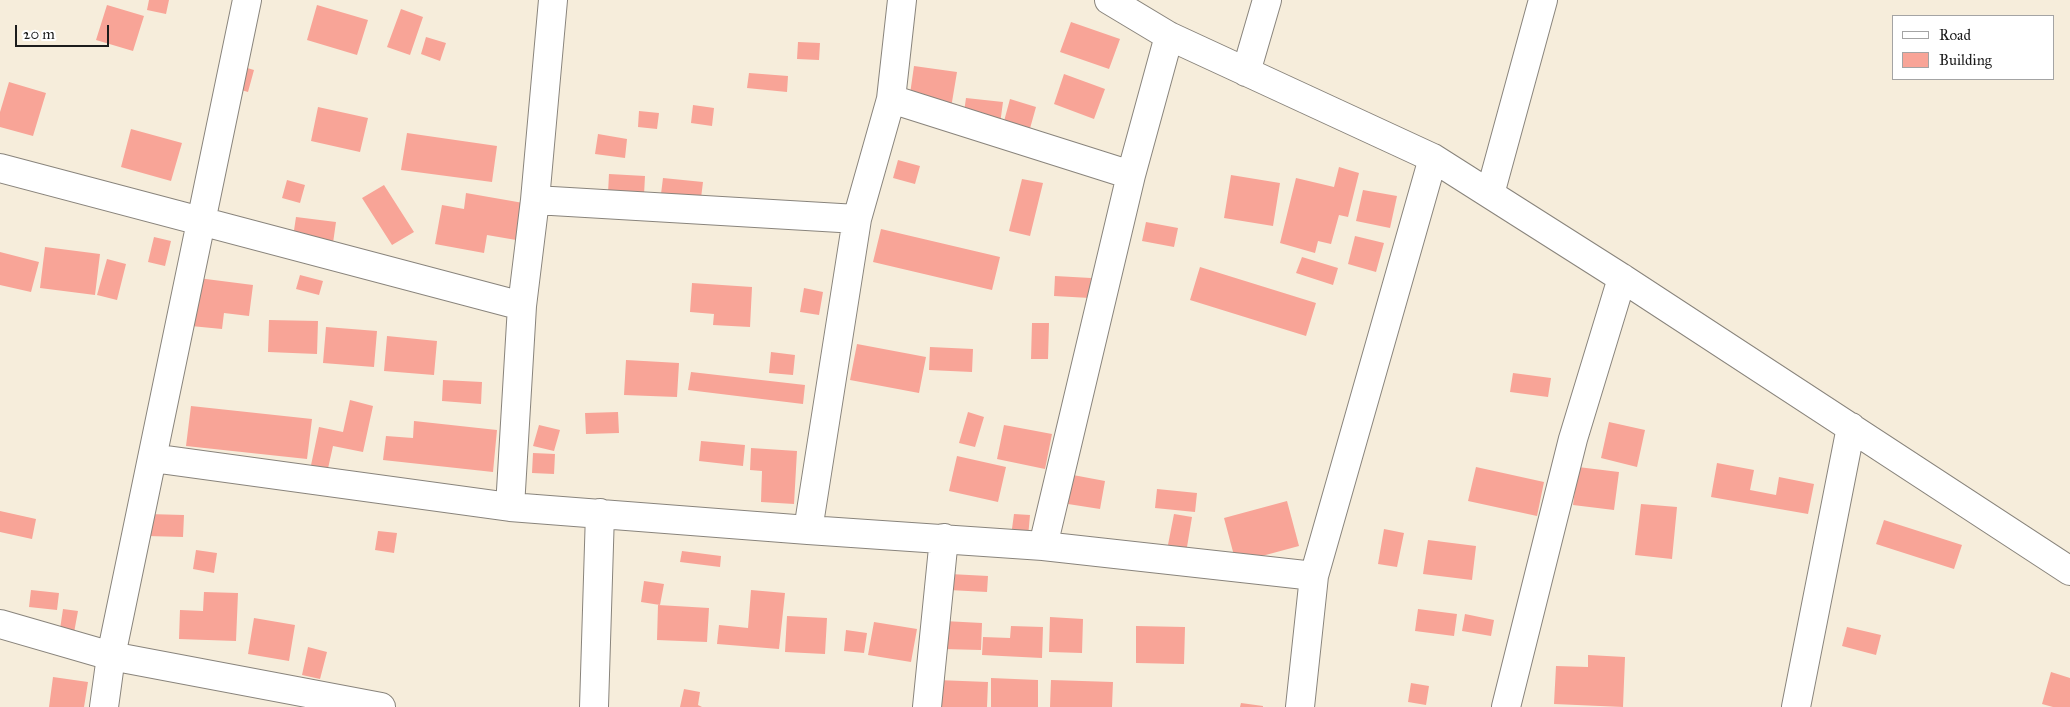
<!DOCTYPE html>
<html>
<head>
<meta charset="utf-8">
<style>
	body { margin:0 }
	#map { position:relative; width:2070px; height:707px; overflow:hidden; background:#f6eddb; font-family:"IM FELL Great Primer",serif }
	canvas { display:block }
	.legend { position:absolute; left:1892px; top:15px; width:162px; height:65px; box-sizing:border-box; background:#fff; border:1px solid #a4a4a4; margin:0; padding:6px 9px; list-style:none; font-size:15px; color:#1c1c1c }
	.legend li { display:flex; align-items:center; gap:10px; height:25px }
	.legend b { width:25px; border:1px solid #a4a4a4 }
	.scale { position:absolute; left:15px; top:25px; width:94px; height:22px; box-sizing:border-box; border:2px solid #1c1c1c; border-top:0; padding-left:6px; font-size:15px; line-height:18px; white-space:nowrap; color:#1c1c1c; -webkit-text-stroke:4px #fff; paint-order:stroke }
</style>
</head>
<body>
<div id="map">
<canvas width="2070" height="707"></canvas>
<ul class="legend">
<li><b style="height:6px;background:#fff"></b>Road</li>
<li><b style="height:14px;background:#f8a497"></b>Building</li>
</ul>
<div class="scale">20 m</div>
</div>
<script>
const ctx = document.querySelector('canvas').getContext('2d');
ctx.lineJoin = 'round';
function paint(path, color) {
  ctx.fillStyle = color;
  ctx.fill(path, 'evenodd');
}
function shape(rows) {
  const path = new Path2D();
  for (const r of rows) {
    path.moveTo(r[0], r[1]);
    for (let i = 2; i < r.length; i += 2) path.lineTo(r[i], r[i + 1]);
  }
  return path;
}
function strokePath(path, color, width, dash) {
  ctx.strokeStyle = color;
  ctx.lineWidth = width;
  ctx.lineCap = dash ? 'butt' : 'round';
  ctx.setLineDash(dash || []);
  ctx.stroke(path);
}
const building = shape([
	[149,0,169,0,166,14,147,10],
	[107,5,144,16,133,51,96,40],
	[317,5,368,20,357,55,307,40],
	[401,9,423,17,410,55,387,47],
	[1071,22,1120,39,1109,69,1060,52],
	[426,37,446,43,440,61,421,54],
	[798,42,820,43,819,60,797,59],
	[237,65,254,70,248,92,231,87],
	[914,66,957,72,951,108,909,101],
	[749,73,788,76,787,92,747,88],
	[1064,74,1105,89,1094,119,1054,104],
	[9,82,46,93,33,136,0,127,0,112],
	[966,98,1003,102,1000,124,963,119],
	[1010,99,1036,107,1029,132,1003,125],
	[693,105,714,108,712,126,691,123],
	[318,107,368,118,360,152,311,141],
	[639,111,659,113,657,129,638,127],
	[131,129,182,143,171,181,121,167],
	[407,133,497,146,492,182,401,170],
	[598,134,627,139,625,158,595,154],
	[898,160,920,166,915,184,893,178],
	[1339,167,1359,173,1348,217,1339,215,1331,244,1318,241,1315,253,1280,243,1296,178,1334,187],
	[609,174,645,176,644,195,608,193],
	[1231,175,1280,183,1273,226,1224,218],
	[663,178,703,182,701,198,661,194],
	[1022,179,1043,183,1030,236,1009,231],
	[287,180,305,185,300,203,282,198],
	[384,185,414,232,392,245,362,198],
	[1363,190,1397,196,1390,228,1356,221],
	[466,193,529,204,522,241,487,235,484,253,435,244,442,205,464,209],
	[296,217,336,222,333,243,293,237],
	[1146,222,1178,228,1174,247,1142,241],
	[881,229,1000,257,992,290,873,262],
	[1355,236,1384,243,1376,272,1348,264],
	[154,237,171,241,165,266,148,262],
	[45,247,100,254,95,295,40,288],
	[0,252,39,262,31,292,0,285],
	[1302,257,1338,268,1333,285,1296,273],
	[107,259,126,264,117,300,97,295],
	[1200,267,1316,303,1306,336,1190,300],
	[300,275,323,281,319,295,296,289],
	[1055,276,1091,278,1090,298,1054,296],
	[198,278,253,285,249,316,224,313,222,329,191,326],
	[692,283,752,287,750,327,713,325,714,314,690,312],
	[804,288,823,292,819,315,800,312],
	[269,320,318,321,317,354,268,352],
	[1032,323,1049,323,1048,359,1031,359],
	[326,327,377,331,374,367,323,363],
	[387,336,437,341,434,375,384,371],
	[857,344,926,357,919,393,850,380],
	[930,347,973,349,972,372,929,370],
	[771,352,795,355,793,375,769,373],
	[626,360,679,363,677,397,624,395],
	[691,372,805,385,803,404,688,390],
	[1513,373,1551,378,1548,397,1510,392],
	[443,380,482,382,481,404,442,401],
	[350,400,373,406,363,452,333,446,327,473,310,470,319,427,343,432],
	[191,406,312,419,307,459,186,446],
	[618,412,619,433,586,434,585,413],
	[968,412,984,417,975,447,959,443],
	[414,421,497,430,493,472,383,460,386,436,413,438],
	[1609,422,1645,430,1637,467,1601,458],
	[539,425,560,430,554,451,533,446],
	[1004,425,1052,434,1045,469,997,459],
	[701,441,745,445,743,466,699,461],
	[751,448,797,451,794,504,761,502,762,471,750,470],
	[533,453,555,454,554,474,532,473],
	[957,456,1006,467,998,502,949,491],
	[1717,463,1754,470,1750,490,1776,495,1779,477,1814,484,1808,514,1711,497],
	[1476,467,1544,482,1537,516,1468,501],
	[1578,467,1619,472,1614,510,1573,505],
	[1073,475,1105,481,1100,509,1068,504],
	[1157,489,1197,493,1195,512,1155,508],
	[1287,501,1299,546,1236,563,1224,518],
	[1641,504,1677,507,1672,559,1635,555],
	[0,511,36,519,32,539,0,532],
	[148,514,184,515,183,537,147,536],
	[1014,514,1030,515,1028,537,1011,536],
	[1174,514,1192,517,1185,559,1166,555],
	[1884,520,1962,545,1954,569,1876,544],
	[1384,529,1404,533,1397,567,1378,564],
	[378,531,397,533,394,553,375,550],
	[1428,540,1476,546,1472,580,1423,574],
	[196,550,217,553,214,573,193,569],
	[682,551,721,556,720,567,680,562],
	[950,574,988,576,987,592,949,590],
	[644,581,664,584,660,605,641,602],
	[31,590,59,593,57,610,29,607],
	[751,590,785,593,779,649,717,644,719,625,748,628],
	[204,592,238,593,236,641,179,639,180,610,203,611],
	[658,605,709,608,707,642,657,640],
	[63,609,78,611,73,638,59,636],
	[1418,609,1457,614,1454,636,1415,631],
	[1465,614,1494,620,1491,636,1462,631],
	[787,616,827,618,825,654,785,652],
	[1050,617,1083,619,1082,653,1049,652],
	[254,618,295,625,289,661,248,654],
	[944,621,982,623,981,650,943,649],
	[874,622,917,629,911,662,868,655],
	[1011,626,1043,627,1042,658,982,655,983,637,1010,638],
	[1136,626,1185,627,1184,664,1136,663],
	[1847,627,1881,635,1876,655,1842,646],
	[846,630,867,633,864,653,844,651],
	[308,647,327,652,320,679,302,675],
	[1588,655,1625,657,1623,707,1554,704,1556,666,1588,667],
	[2051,672,2070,678,2070,707,2053,707,2042,704],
	[53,677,88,682,84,707,49,707],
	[991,678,1038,680,1038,707,991,707],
	[937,680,988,682,987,707,936,707],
	[1051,680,1113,682,1112,707,1050,707],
	[1411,683,1429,686,1426,705,1408,702],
	[684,689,700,692,698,705,702,707,680,707],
	[1241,703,1263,706,1263,707,1240,707]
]);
const minor = shape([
	[1109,0,1169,36,1433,158,1622,278,2070,571],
	[1246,72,1267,0],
	[891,99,1131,175],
	[0,168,522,306],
	[1490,194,1543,0],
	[535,200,857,219],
	[152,458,510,507,808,530,1043,546,1314,576],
	[510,507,522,306,535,200,553,0],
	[808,530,857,219,891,99,902,0],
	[1043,546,1131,175,1169,36],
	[0,624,111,656,381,707],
	[104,707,111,656,247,0],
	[594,707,600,513],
	[927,707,944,538],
	[1300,707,1314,576,1433,158],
	[1506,707,1573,439,1622,278],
	[1796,707,1851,427]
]);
paint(building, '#f8a497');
strokePath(minor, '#89847c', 30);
strokePath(minor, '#fff', 28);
</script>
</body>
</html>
